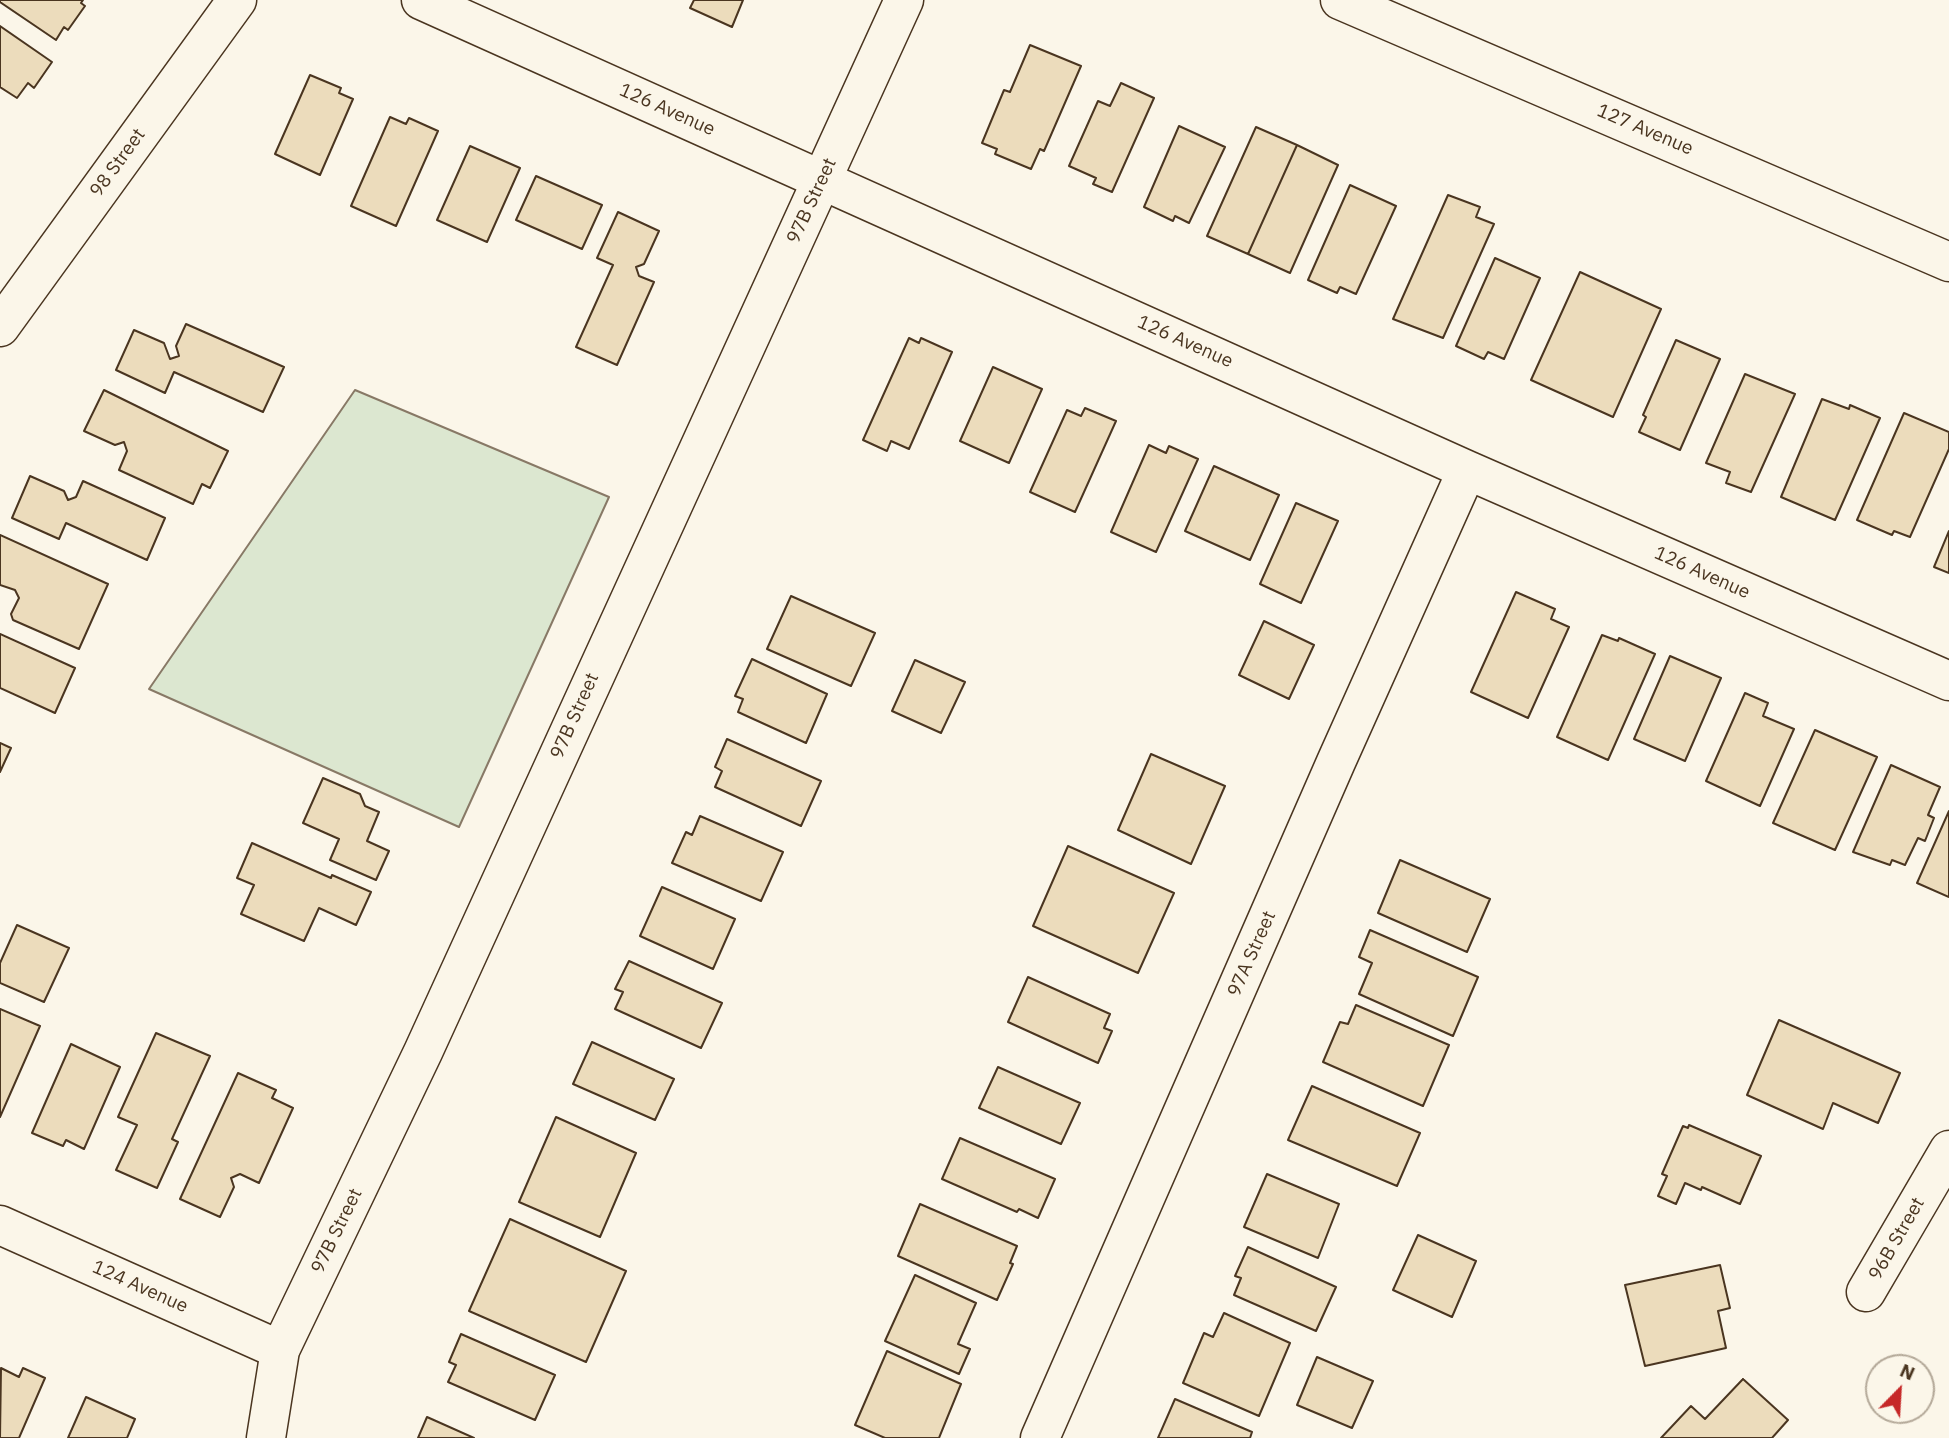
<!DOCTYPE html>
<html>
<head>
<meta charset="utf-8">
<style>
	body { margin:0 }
	#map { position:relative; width:1949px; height:1438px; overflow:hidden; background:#fbf6e9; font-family:"IBM Plex Sans",sans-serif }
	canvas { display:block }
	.north { position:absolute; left:1865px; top:1354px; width:70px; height:70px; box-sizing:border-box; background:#fbf6e9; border:2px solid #b4a999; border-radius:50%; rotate:24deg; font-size:19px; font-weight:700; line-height:28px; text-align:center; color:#4a3520 }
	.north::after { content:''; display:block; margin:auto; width:24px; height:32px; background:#c62828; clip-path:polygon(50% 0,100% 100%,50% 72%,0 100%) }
</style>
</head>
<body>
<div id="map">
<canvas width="1949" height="1438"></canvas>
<div class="north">N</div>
</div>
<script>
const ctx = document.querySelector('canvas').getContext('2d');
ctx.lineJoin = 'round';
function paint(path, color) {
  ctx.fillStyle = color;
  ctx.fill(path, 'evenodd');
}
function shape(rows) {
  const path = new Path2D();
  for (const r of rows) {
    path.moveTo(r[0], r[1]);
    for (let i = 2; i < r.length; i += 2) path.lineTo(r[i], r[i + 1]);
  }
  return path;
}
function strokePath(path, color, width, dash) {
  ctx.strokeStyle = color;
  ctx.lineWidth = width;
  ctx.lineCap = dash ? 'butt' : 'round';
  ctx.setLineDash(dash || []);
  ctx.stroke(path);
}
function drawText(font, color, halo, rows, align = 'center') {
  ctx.font = font + ' "IBM Plex Sans",sans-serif';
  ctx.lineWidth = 5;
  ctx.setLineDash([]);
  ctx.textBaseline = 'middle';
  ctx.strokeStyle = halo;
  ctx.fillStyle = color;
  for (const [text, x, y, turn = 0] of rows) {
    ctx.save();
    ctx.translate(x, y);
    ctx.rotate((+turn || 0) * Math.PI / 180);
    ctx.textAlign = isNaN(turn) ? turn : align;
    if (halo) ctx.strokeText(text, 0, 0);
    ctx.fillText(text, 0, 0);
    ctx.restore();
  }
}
const green = shape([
	[355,390,609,497,459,827,149,689,355,390]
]);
const building = shape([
	[0,0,83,0,81,3,85,6,68,30,64,27,56,40,0,2,0,0],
	[694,0,743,0,732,27,690,8,694,0],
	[0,26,52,62,34,88,28,83,17,98,0,87,0,26],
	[1030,45,1081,66,1044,151,1040,149,1031,169,995,154,997,149,982,143,1004,90,1010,92,1030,45],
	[310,75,341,88,339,93,353,99,320,175,275,154,310,75],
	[1121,83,1154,98,1112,192,1093,184,1096,178,1069,166,1098,101,1110,106,1121,83],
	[390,117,406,124,409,118,438,131,396,226,351,206,390,117],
	[1179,126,1225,147,1189,223,1175,216,1173,221,1144,207,1179,126],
	[1256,127,1297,145,1248,254,1207,236,1256,127],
	[1297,145,1338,165,1290,273,1248,254,1297,145],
	[470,146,520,168,487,242,437,220,470,146],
	[536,176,602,205,582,249,516,220,536,176],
	[1350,185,1396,206,1356,294,1340,287,1337,293,1308,280,1350,185],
	[1448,195,1480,207,1476,217,1494,224,1443,338,1393,319,1448,195],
	[618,212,659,231,644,264,636,267,639,276,654,282,617,365,576,347,613,265,597,258,618,212],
	[1495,258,1540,278,1504,359,1488,352,1484,359,1456,346,1495,258],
	[1580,272,1661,309,1613,417,1531,380,1580,272],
	[186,324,284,367,263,412,174,372,165,393,116,370,134,330,164,343,170,359,179,356,176,346,186,324],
	[909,338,919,343,921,338,952,352,909,449,891,441,887,451,863,440,909,338],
	[1676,340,1720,359,1680,450,1639,432,1646,417,1643,415,1676,340],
	[993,367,1042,389,1009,463,960,441,993,367],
	[1745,374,1795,394,1751,492,1726,483,1730,472,1706,463,1745,374],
	[104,390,228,451,210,488,202,484,193,504,119,470,127,451,124,442,115,445,84,431,104,390],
	[1822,399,1849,409,1850,405,1880,418,1835,520,1781,497,1822,399],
	[1085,408,1116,421,1075,512,1030,492,1067,410,1081,416,1085,408],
	[1904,413,1949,432,1949,449,1910,537,1894,531,1892,535,1857,520,1904,413],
	[1149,445,1166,453,1169,446,1198,459,1156,552,1111,532,1149,445],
	[1214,466,1279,495,1250,560,1185,531,1214,466],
	[30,476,64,491,68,500,76,497,83,481,165,518,147,560,66,523,59,539,12,518,30,476],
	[1296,503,1338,521,1301,603,1260,584,1296,503],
	[1949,531,1949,573,1934,567,1949,531],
	[0,535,108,584,79,649,13,620,11,614,19,598,15,590,0,585,0,535],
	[1516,592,1555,609,1551,619,1569,627,1528,718,1471,692,1516,592],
	[791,596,875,633,851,686,767,649,791,596],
	[1264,621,1314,645,1289,699,1239,675,1264,621],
	[0,634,75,668,55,713,0,688,0,634],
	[1602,635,1618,641,1619,638,1655,654,1608,760,1557,737,1602,635],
	[1670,656,1721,678,1685,761,1634,739,1670,656],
	[752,659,827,694,806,743,738,712,743,699,735,696,752,659],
	[915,660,965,682,941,733,892,711,915,660],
	[1745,693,1768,703,1763,716,1794,729,1760,806,1706,781,1745,693],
	[1815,730,1877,757,1835,850,1773,823,1815,730],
	[727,739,821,781,801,826,715,787,722,771,715,767,727,739],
	[0,743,11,748,0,772,0,743],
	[1151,754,1225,786,1191,864,1118,830,1151,754],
	[1891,765,1940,787,1928,815,1934,818,1925,841,1918,838,1905,865,1892,860,1890,865,1853,852,1891,765],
	[323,778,360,794,365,806,379,812,367,841,389,851,376,880,330,860,339,839,303,823,323,778],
	[1949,811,1949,897,1917,883,1949,811],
	[700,816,783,852,761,901,672,863,686,832,692,835,700,816],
	[252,843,331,878,332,875,371,892,356,925,319,908,304,941,241,914,254,885,237,878,252,843],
	[1068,846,1174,893,1138,973,1033,926,1068,846],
	[1400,860,1490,899,1467,952,1378,913,1400,860],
	[662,887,735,919,713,969,640,936,662,887],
	[17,925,69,948,44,1002,0,983,0,963,17,925],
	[1370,930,1478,977,1453,1036,1359,994,1372,963,1359,957,1370,930],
	[629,961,722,1003,701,1048,615,1009,623,992,615,989,629,961],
	[1028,977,1110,1014,1104,1028,1112,1031,1098,1063,1008,1022,1028,977],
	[1356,1005,1449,1045,1423,1106,1323,1062,1340,1022,1348,1024,1356,1005],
	[0,1009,40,1026,0,1117,0,1009],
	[1779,1020,1900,1073,1878,1123,1833,1103,1823,1129,1747,1095,1779,1020],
	[156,1033,210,1056,172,1139,178,1142,157,1188,116,1170,137,1125,118,1117,156,1033],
	[592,1042,674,1079,655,1120,573,1084,592,1042],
	[71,1044,120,1067,84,1149,66,1140,63,1146,32,1133,71,1044],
	[998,1067,1080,1103,1061,1144,979,1108,998,1067],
	[238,1073,276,1090,272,1098,293,1108,259,1183,240,1174,231,1178,234,1187,220,1217,180,1199,238,1073],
	[1312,1086,1420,1133,1397,1186,1288,1140,1312,1086],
	[556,1117,636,1153,600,1237,519,1202,556,1117],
	[1689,1125,1761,1156,1740,1204,1702,1187,1701,1190,1685,1183,1676,1204,1658,1196,1667,1176,1662,1174,1683,1126,1688,1128,1689,1125],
	[960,1138,1055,1179,1038,1218,1019,1209,1017,1212,942,1179,960,1138],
	[1267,1174,1339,1204,1318,1258,1244,1227,1267,1174],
	[920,1204,1017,1246,1010,1263,1013,1264,997,1300,898,1256,920,1204],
	[510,1219,626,1271,586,1362,469,1311,510,1219],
	[1418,1235,1476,1261,1452,1317,1393,1290,1418,1235],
	[1248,1247,1336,1287,1316,1331,1234,1295,1241,1278,1235,1276,1248,1247],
	[1720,1265,1730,1308,1718,1311,1726,1348,1645,1366,1625,1285,1720,1265],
	[915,1275,976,1303,958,1344,970,1349,959,1374,885,1341,915,1275],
	[1224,1313,1290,1343,1259,1416,1183,1383,1204,1333,1213,1337,1224,1313],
	[461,1334,555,1375,535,1420,448,1382,456,1365,449,1362,461,1334],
	[887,1351,961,1384,939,1438,885,1438,855,1425,887,1351],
	[1317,1357,1373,1381,1352,1428,1297,1405,1317,1357],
	[1,1368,19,1377,23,1368,45,1378,19,1438,0,1438,1,1368],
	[1743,1379,1788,1420,1772,1438,1661,1438,1691,1406,1705,1419,1743,1379],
	[86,1397,135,1419,127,1438,68,1438,86,1397],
	[1175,1399,1252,1432,1250,1438,1158,1438,1175,1399],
	[427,1417,474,1438,418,1438,427,1417]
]);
const street = shape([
	[421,0,1467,470,1949,681],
	[1340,0,1949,262],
	[0,327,237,0],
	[0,1225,280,1350],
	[1866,1292,1949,1150],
	[1040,1438,1336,762,1467,470]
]);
const secondary = shape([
	[266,1438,280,1350,423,1052,904,0]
]);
const streetNames = [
	["126 Avenue",667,110,24],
	["127 Avenue",1645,130,23],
	["98 Street",118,163,-54],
	["97B Street",812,201,-65],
	["126 Avenue",1185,342,24],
	["126 Avenue",1702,573,24],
	["97B Street",575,716,-66],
	["97A Street",1252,954,-66],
	["97B Street",337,1231,-64],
	["96B Street",1897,1239,-60],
	["124 Avenue",140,1287,24]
];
paint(green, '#dce7d0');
strokePath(green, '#887966', 2);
paint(building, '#ecdcbc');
strokePath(building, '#4a3520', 2);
strokePath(street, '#4a3520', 41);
strokePath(secondary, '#4a3520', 41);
strokePath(street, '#fbf6e9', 38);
strokePath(secondary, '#fbf6e9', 38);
drawText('19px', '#4a3520', '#fbf6e9', streetNames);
</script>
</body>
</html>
